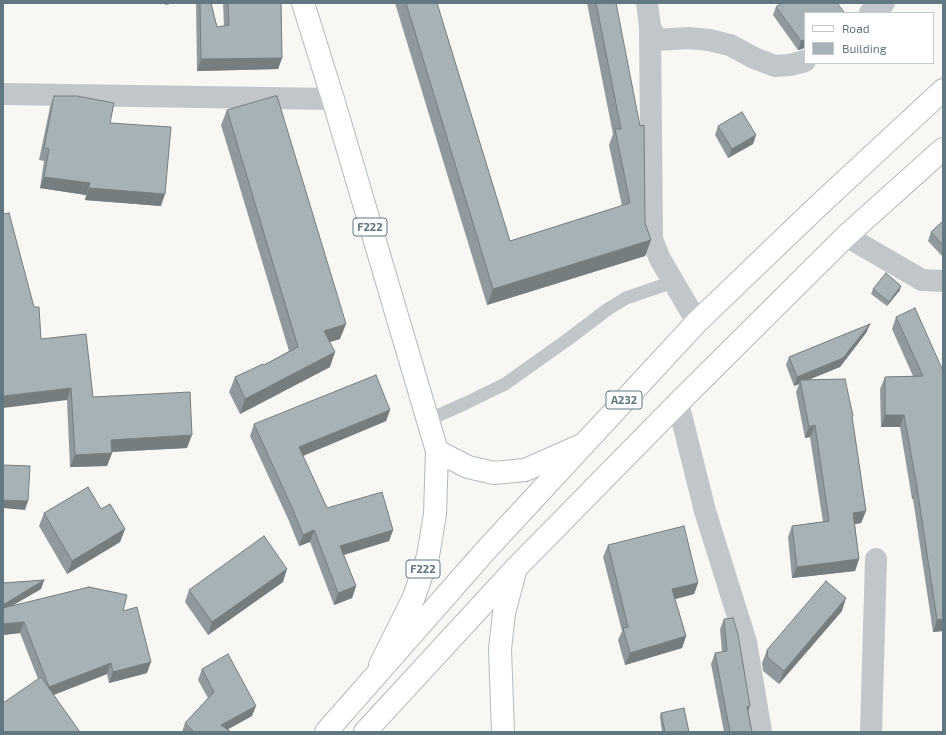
<!DOCTYPE html>
<html>
<head>
<meta charset="utf-8">
<style>
	body { margin:0 }
	#map { position:relative; width:946px; height:735px; overflow:hidden; background:#f7f7f4; font-family:"Exo 2",sans-serif }
	canvas { display:block }
	.frame { position:absolute; inset:0; border:4px solid #617781; pointer-events:none }
	.legend { position:absolute; left:804px; top:12px; width:130px; height:52px; box-sizing:border-box; background:#fff; border:1px solid #c0c9cd; margin:0; padding:5px 7px; list-style:none; font-size:12px; color:#617781 }
	.legend li { display:flex; align-items:center; gap:8px; height:20px }
	.legend b { width:20px; border:1px solid #c0c9cd }
</style>
</head>
<body>
<div id="map">
<canvas width="946" height="735"></canvas>
<div class="frame"></div>
<ul class="legend">
<li><b style="height:5px;background:#fff"></b>Road</li>
<li><b style="height:11px;background:#a7b2b6"></b>Building</li>
</ul>
</div>
<script>
const ctx = document.querySelector('canvas').getContext('2d');
ctx.lineJoin = 'round';
function shape(rows) {
  const path = new Path2D();
  for (const r of rows) {
    path.moveTo(r[0], r[1]);
    for (let i = 2; i < r.length; i += 2) path.lineTo(r[i], r[i + 1]);
  }
  return path;
}
function strokePath(path, color, width, dash) {
  ctx.strokeStyle = color;
  ctx.lineWidth = width;
  ctx.lineCap = dash ? 'butt' : 'round';
  ctx.setLineDash(dash || []);
  ctx.stroke(path);
}
function paint(path, color) {
  ctx.fillStyle = color;
  ctx.fill(path, 'evenodd');
}
function drawText(font, color, halo, rows, align = 'center') {
  ctx.font = font + ' "Exo 2",sans-serif';
  ctx.lineWidth = 4;
  ctx.setLineDash([]);
  ctx.textBaseline = 'middle';
  ctx.strokeStyle = halo;
  ctx.fillStyle = color;
  for (const [text, x, y, turn = 0] of rows) {
    ctx.save();
    ctx.translate(x, y);
    ctx.rotate((+turn || 0) * Math.PI / 180);
    ctx.textAlign = isNaN(turn) ? turn : align;
    if (halo) ctx.strokeText(text, 0, 0);
    ctx.fillText(text, 0, 0);
    ctx.restore();
  }
}
const lane = shape([
	[428,420,464,404,505,384,567,340,608,309,626,298,673,282]
]);
const street = shape([
	[647,3,650,27,652,239,660,259,697,322],
	[870,13,884,3],
	[650,27,657,40,688,38,709,40,730,45,754,58,775,66,790,65,805,61],
	[3,94,333,99],
	[846,236,922,280,943,281],
	[678,403,705,511,746,642,761,732],
	[871,732,876,559]
]);
const primary = shape([
	[303,3,333,99,437,451,435,514,428,556,414,597,380,665],
	[437,451,468,467,494,473,525,470,584,444],
	[503,732,500,649,504,613,516,568]
]);
const highway = shape([
	[326,732,487,549,697,322,818,206,943,90],
	[365,732,516,568,678,403,846,236,943,149]
]);
const wall = shape([
	[196,3,211,3,217,27,224,26,223,3,281,3,282,58,278,69,197,71],
	[395,3,437,3,510,241,622,206,609,145,613,134,587,3,616,3,645,223,651,240,645,256,487,305],
	[776,7,805,13,805,47,802,49,798,50,773,15],
	[54,96,110,123,161,206,85,200,86,195,40,188,44,161,39,160,50,107],
	[227,110,340,339,330,342,330,367,240,414,229,392,235,377,264,365,289,351,221,125],
	[718,126,756,135,753,144,728,158,715,135],
	[943,221,943,254,942,256,928,241,931,232],
	[873,289,900,290,887,306,871,294],
	[896,317,943,371,943,631,933,632,913,499,912,499,900,427,881,427,880,389,885,377,913,376,892,329],
	[870,324,866,333,840,367,809,379,853,416,852,417,866,511,861,523,855,524,859,559,855,571,792,578,788,537,792,526,823,522,810,437,805,438,796,392,799,384,794,386,786,365,789,357],
	[41,339,93,397,187,448,112,452,112,453,107,466,70,467,67,400],
	[390,410,386,421,303,456,327,508,393,530,389,541,344,555,356,586,352,598,334,605,310,542,299,546,289,521,250,436,254,424],
	[101,509,125,529,120,542,67,574,39,526,44,513],
	[608,545,698,583,694,594,675,599,686,636,682,648,625,665,618,640,622,631,603,557],
	[44,580,41,589,13,605,123,611,147,673,109,683,107,674,53,695,38,679,20,633,3,635,3,583],
	[283,582,208,635,185,602,189,590],
	[842,611,779,684,763,671,762,663,767,650],
	[724,619,748,712,752,732,724,732,711,664,715,653,722,652,720,629],
	[202,669,252,716,228,729,231,732,182,732,185,723,208,698,198,680],
	[661,713,689,732,662,732,660,717]
]);
const shadedWall = shape([
	[166,3,175,3,165,5],
	[805,40,805,47,802,49,798,50,801,41],
	[282,58,278,69,197,71,201,59],
	[756,135,753,144,728,158,732,149],
	[44,177,90,183,86,195,40,188],
	[89,188,165,194,161,206,85,200],
	[651,240,645,256,487,305,493,289],
	[901,286,900,290,887,306,889,302],
	[346,324,340,339,319,345,324,331],
	[870,324,866,333,840,367,801,383,800,380,799,384,794,386,797,377],
	[335,352,330,367,240,414,245,399],
	[71,388,67,400,3,408,3,396],
	[390,410,386,421,295,459,299,447],
	[885,415,904,415,900,427,881,427],
	[815,425,810,437,805,438,809,427],
	[192,435,187,448,107,452,111,440],
	[112,453,107,466,70,467,75,455],
	[917,487,913,499,912,499],
	[3,500,28,501,25,510,3,508],
	[866,511,861,523,849,525,853,513],
	[125,529,120,542,67,574,72,561],
	[314,530,310,542,299,546,303,535],
	[393,530,389,541,336,557,340,546],
	[859,559,855,571,792,578,797,567],
	[287,569,283,582,208,635,212,622],
	[44,580,41,589,3,611,3,605],
	[698,583,694,594,668,601,672,589],
	[356,586,352,598,334,605,338,593],
	[846,598,842,611,779,684,784,671],
	[943,619,943,631,933,632,937,620],
	[24,622,20,633,3,635,3,624],
	[686,636,682,648,625,665,630,653],
	[151,662,147,673,109,683,113,672],
	[111,663,107,674,46,698,49,687],
	[256,706,252,716,223,732,221,725],
	[750,706,746,717,747,707]
]);
const building = shape([
	[200,3,211,3,217,27,229,25,228,3,281,3,282,58,201,59,200,3],
	[406,3,437,3,510,241,630,203,615,129,621,129,596,3,616,3,640,126,644,125,645,223,651,240,493,289,406,3],
	[782,3,837,3,844,12,842,13,805,13,805,40,801,41,776,7,782,3],
	[54,96,77,96,114,103,110,123,171,127,165,194,89,188,90,183,44,177,49,149,44,148,54,96],
	[275,96,277,96,346,324,324,331,335,352,245,399,235,377,263,364,264,365,298,347,227,110,275,96],
	[742,112,756,135,732,149,718,126,742,112],
	[9,213,34,307,39,307,41,339,86,334,93,397,190,392,192,435,111,440,112,453,75,455,71,388,3,396,3,214,9,213],
	[943,221,943,245,931,232,943,221],
	[886,273,901,286,889,302,873,289,886,273],
	[915,308,943,371,943,619,937,620,917,487,904,415,885,415,885,377,923,376,896,317,915,308],
	[870,324,843,358,797,377,789,357,870,324],
	[376,375,390,410,299,447,327,508,382,492,393,530,340,546,356,586,338,593,314,530,303,535,293,510,254,424,376,375],
	[845,379,853,416,852,416,866,511,853,513,859,559,797,567,792,526,829,521,815,425,809,427,800,380,845,379],
	[3,465,30,466,28,501,3,500,3,465],
	[88,487,101,509,110,504,125,529,72,561,44,513,88,487],
	[684,526,698,583,672,589,686,636,630,653,623,628,628,627,608,545,684,526],
	[264,536,287,569,212,622,189,590,264,536],
	[44,580,3,605,3,583,44,580],
	[826,581,846,598,784,671,768,658,767,650,826,581],
	[89,587,127,595,123,611,137,607,151,662,113,672,111,663,49,687,24,622,3,624,3,608,89,587],
	[733,618,738,634,750,706,747,707,752,732,730,732,715,653,727,651,724,619,733,618],
	[228,654,256,706,221,725,231,732,194,732,185,723,214,692,202,669,228,654],
	[41,677,80,732,3,732,3,703,41,677],
	[684,708,689,732,665,732,661,713,684,708]
]);
const shields = [
	[370,227,34],
	[624,400,36],
	[423,569,34]
];
const shieldNames = [
	["F222",370,227],
	["A232",624,400],
	["F222",423,569]
];
strokePath(primary, '#b3babd', 24);
strokePath(highway, '#b5babd', 24);
strokePath(lane, '#c0c6c9', 13);
strokePath(street, '#c0c6c9', 22);
strokePath(primary, '#fff', 22);
strokePath(highway, '#fff', 22);
paint(wall, '#90999d');
paint(shadedWall, '#757d7f');
paint(building, '#a7b2b6');
strokePath(building, '#757d7f', 1);
for (const [x, y, w] of shields) {
  const box = new Path2D();
  box.roundRect(x - w / 2, y - 9, w, 18, 3);
  ctx.fillStyle = '#fff';
  ctx.fill(box);
  strokePath(box, '#617781', 1);
}
drawText('bold 11px', '#617781', null, shieldNames);
</script>
</body>
</html>
